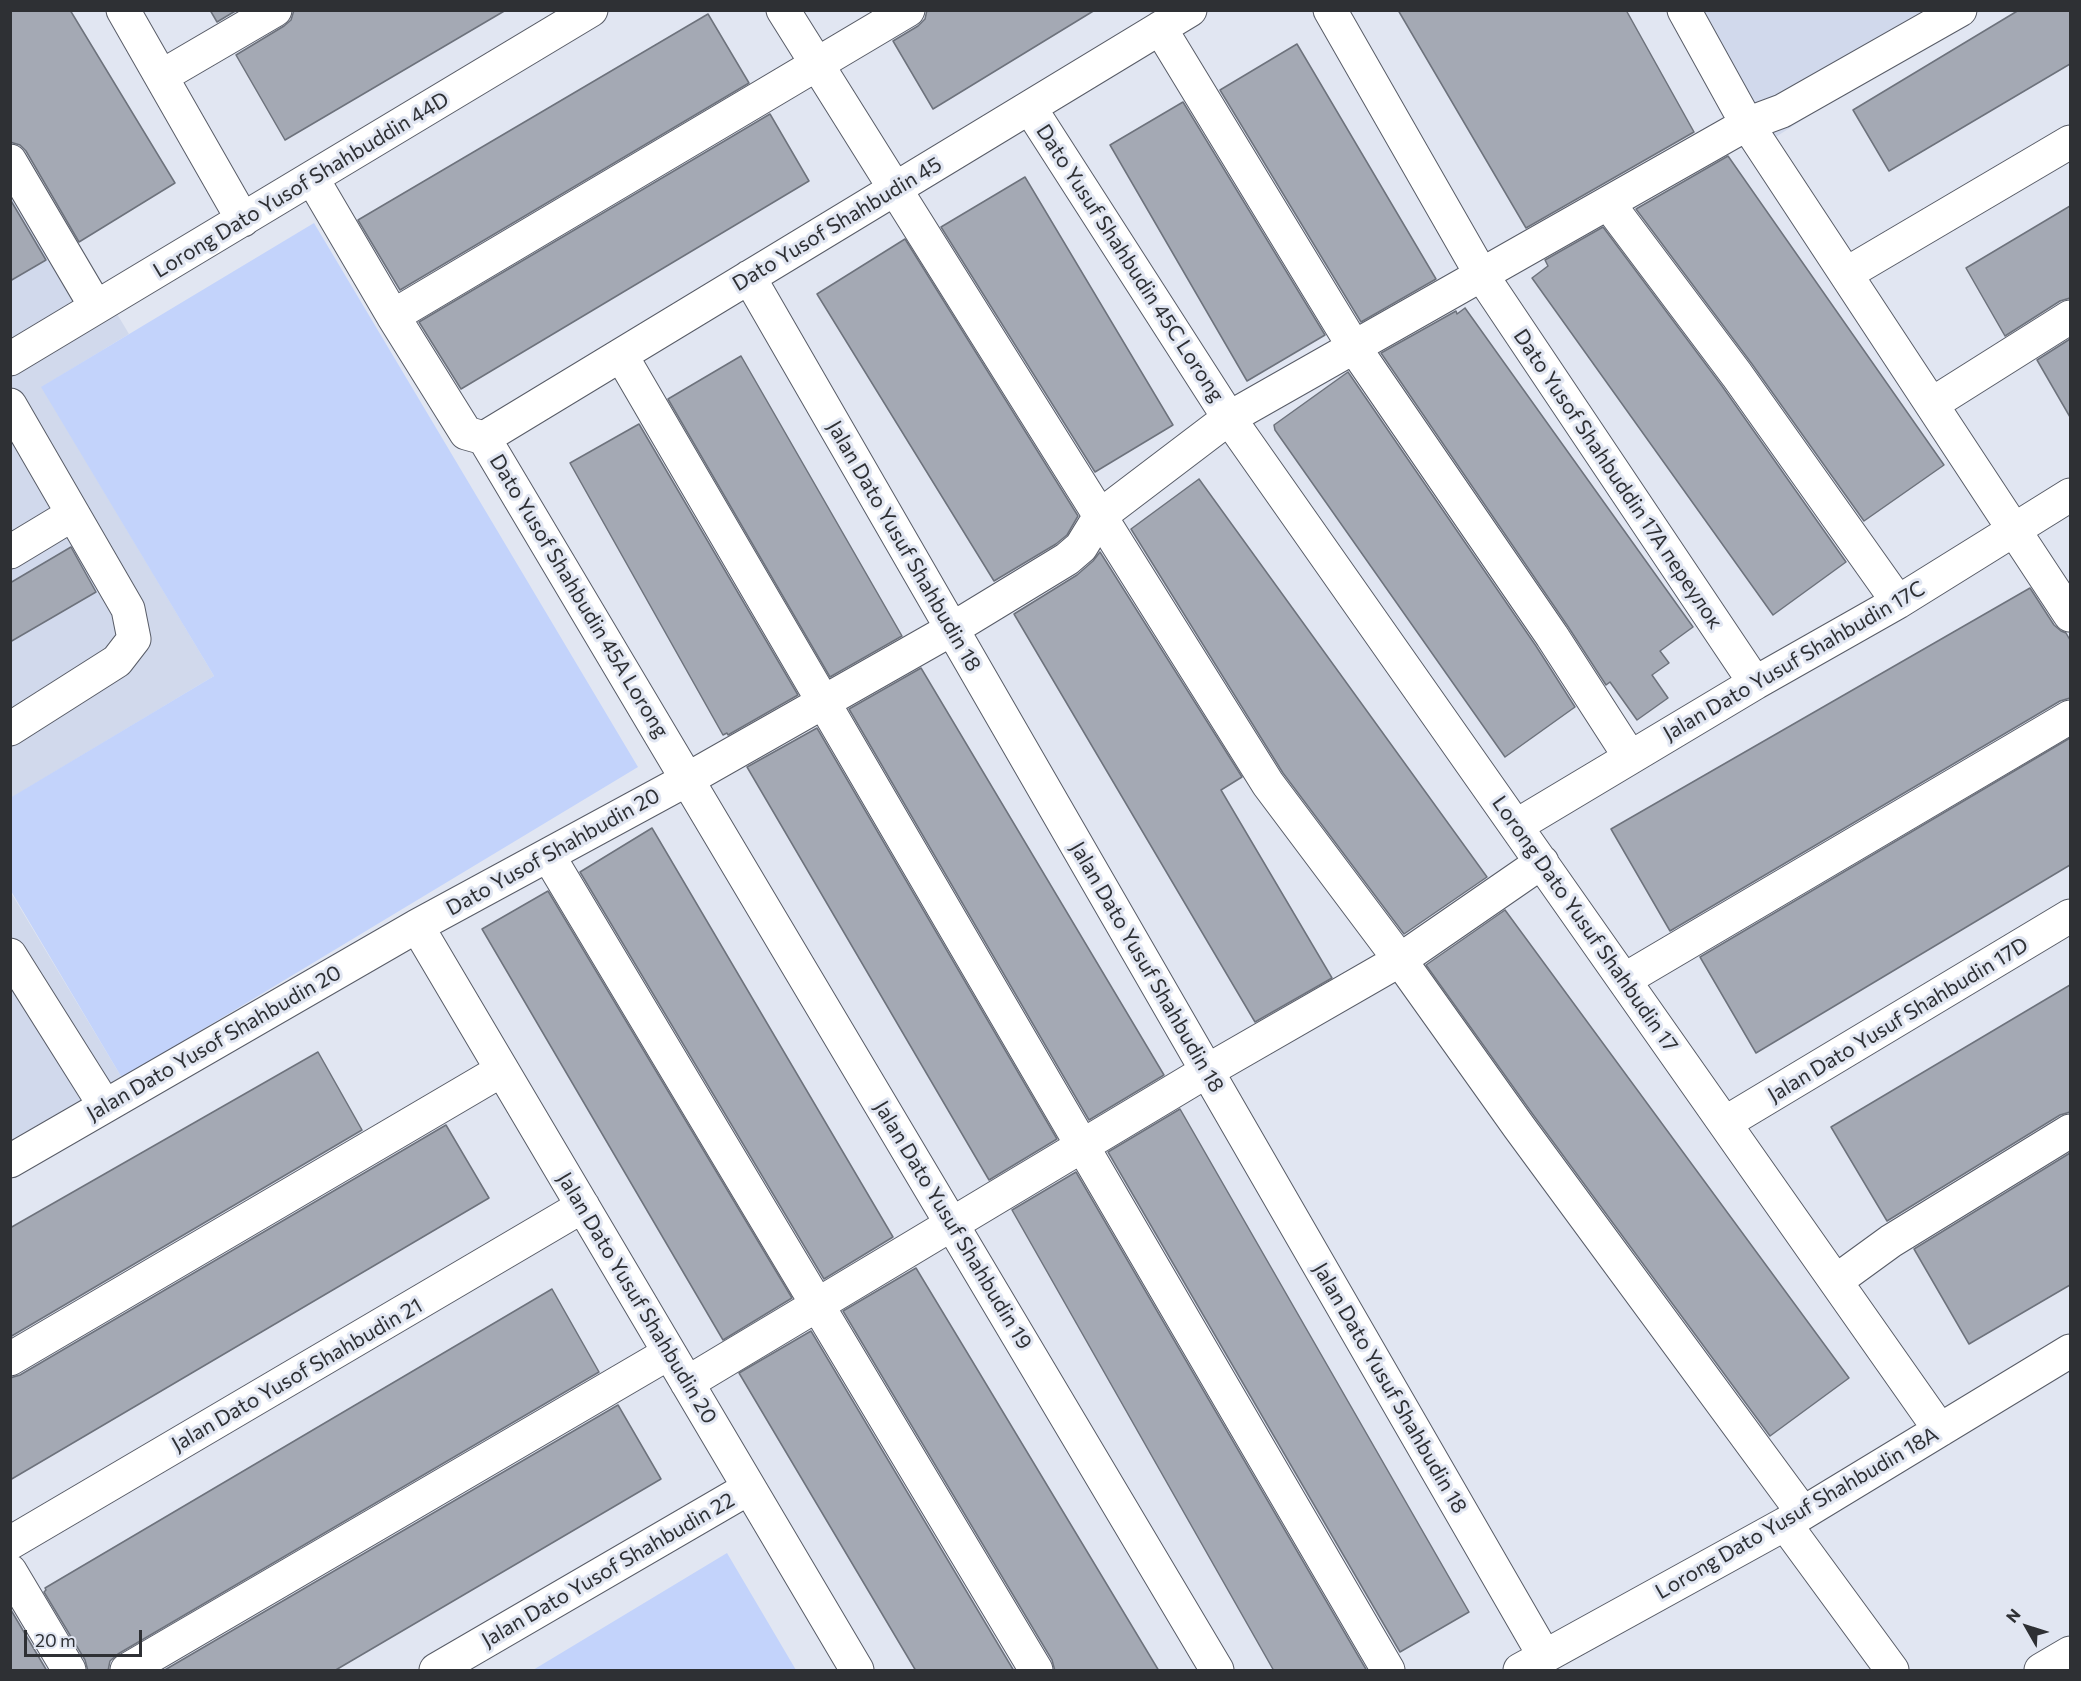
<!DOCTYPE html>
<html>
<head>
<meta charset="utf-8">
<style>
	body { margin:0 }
	#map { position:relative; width:2081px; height:1681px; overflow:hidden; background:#e1e6f2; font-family:Commissioner,sans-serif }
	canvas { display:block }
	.frame { position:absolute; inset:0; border:12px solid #2e3034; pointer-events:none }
	.north { position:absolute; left:1997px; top:1597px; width:60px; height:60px; -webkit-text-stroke:4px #e1e6f2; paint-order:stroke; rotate:309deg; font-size:16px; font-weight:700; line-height:24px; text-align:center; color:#2e3034 }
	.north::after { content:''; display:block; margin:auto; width:21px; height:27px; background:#2e3034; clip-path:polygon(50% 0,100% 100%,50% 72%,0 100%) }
	.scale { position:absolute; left:24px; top:1630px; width:118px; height:27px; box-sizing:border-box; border:3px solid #2e3034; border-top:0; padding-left:8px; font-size:18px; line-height:21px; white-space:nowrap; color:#2e3034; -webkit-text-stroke:4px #e1e6f2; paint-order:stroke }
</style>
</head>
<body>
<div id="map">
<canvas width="2081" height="1681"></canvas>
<div class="frame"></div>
<div class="north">N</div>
<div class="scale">20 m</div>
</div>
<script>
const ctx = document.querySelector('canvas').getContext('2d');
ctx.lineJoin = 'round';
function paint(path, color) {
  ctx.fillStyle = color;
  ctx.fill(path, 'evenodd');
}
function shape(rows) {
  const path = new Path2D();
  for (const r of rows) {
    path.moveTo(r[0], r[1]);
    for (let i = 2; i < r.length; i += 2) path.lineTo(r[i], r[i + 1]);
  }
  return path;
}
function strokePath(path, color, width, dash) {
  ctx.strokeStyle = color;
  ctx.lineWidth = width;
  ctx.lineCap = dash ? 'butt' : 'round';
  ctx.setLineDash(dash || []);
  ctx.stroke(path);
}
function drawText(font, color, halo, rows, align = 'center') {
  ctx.font = font + ' Commissioner,sans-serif';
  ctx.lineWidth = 6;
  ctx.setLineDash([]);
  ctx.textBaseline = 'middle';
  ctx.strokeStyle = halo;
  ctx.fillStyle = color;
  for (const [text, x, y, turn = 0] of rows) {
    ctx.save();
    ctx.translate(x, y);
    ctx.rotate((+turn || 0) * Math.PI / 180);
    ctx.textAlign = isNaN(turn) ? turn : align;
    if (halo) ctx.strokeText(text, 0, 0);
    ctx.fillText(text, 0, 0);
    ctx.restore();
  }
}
const built = shape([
	[1677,11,1972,11,1757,149],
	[10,135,129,334,42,387,214,676,11,798],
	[10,891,122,1078,11,1140,10,1140]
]);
const green = shape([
	[314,223,638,767,122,1078,11,891,10,798,214,676,41,387],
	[727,1553,796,1670,533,1670]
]);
const building = shape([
	[10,10,70,10,175,183,79,242,26,151,20,145,10,142,10,10],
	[210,10,237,10,217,22,210,10],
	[294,10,506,10,285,140,236,55,284,26,291,20,294,10],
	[927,10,1095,10,933,109,893,41,918,26,925,19,927,10],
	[1398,10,1626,10,1694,132,1526,228,1398,10],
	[2019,10,2070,10,2070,64,1889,171,1853,110,2019,10],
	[708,14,749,83,400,290,358,220,708,14],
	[1297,44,1436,279,1361,322,1220,90,1297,44],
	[1183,102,1325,335,1247,381,1110,145,1183,102],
	[770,114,809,181,461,389,419,322,770,114],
	[1728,156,1944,465,1864,521,1752,364,1636,209,1728,156],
	[1025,177,1173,425,1095,472,941,227,1025,177],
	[10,199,46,260,10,281,10,199],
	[2070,206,2070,298,2060,301,2005,336,1966,268,2070,206],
	[1603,227,1722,386,1846,562,1773,615,1532,278,1548,266,1545,260,1603,227],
	[905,239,1078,516,1067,535,1056,544,994,581,817,294,905,239],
	[1465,308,1693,627,1660,651,1669,663,1652,675,1668,698,1637,720,1610,682,1606,685,1567,625,1381,353,1456,311,1457,314,1465,308],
	[2070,339,2070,417,2037,360,2070,339],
	[741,356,902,636,830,677,668,399,741,356],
	[1348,372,1536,646,1575,707,1505,757,1275,430,1274,425,1348,372],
	[639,424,798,695,728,735,727,733,723,735,570,463,639,424],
	[1199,479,1487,877,1404,934,1283,773,1131,529,1199,479],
	[71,547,96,592,10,642,10,583,71,547],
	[1100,552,1242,777,1221,790,1332,978,1255,1022,1014,614,1077,575,1093,561,1100,552],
	[2030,588,2054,625,2061,631,2066,633,2070,640,2070,698,2060,701,1670,931,1611,829,2030,588],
	[921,668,1164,1075,1089,1120,849,709,921,668],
	[817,728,1057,1139,989,1180,747,767,817,728],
	[2070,738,2070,865,1756,1053,1700,957,2070,738],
	[652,828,893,1237,824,1279,580,872,652,828],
	[548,891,792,1298,723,1340,482,929,548,891],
	[1505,910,1849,1378,1770,1436,1534,1116,1426,965,1505,910],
	[2070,985,2070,1112,2060,1115,1887,1221,1831,1127,2070,985],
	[318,1052,362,1130,10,1337,10,1228,318,1052],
	[1180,1109,1469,1612,1400,1652,1108,1152,1180,1109],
	[446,1125,489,1198,10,1480,10,1378,20,1375,446,1125],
	[2070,1153,2070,1285,1969,1344,1914,1249,2070,1153],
	[1076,1172,1367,1671,1274,1671,1012,1210,1076,1172],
	[916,1268,971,1359,1159,1671,1055,1671,1052,1660,843,1311,916,1268],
	[552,1289,599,1372,118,1654,110,1661,108,1671,88,1671,85,1660,44,1592,46,1590,45,1588,552,1289],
	[811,1331,1014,1671,916,1671,739,1373,811,1331],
	[618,1405,661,1479,334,1671,163,1671,618,1405],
	[11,1610,47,1671,10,1671,11,1610]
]);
const minor = shape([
	[123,10,243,220],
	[783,10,1268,784,1400,960,1519,1127,1803,1513],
	[1330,10,1481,274,1755,683],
	[1684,10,1747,124,2070,615],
	[1160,28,1354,347,1552,636,1630,757],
	[162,76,275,10],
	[1030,108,1229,418,1940,1430],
	[10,161,96,307],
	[312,178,393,316,466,433,484,438,1217,1670],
	[1608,203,1737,375,1898,602],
	[1846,274,2070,142],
	[749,277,1545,1657],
	[393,316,908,10],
	[621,355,1388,1670],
	[10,359,591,10],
	[1932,404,2070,317],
	[10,405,128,609,134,639,117,661,10,729],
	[484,438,1190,10],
	[10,552,73,514],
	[1516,826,1755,683,1898,602,2070,495],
	[548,855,1036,1670],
	[417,926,857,1670],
	[10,955,105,1106],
	[1624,980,2070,717],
	[1725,1123,2070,916],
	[10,1161,417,926,688,779,952,629,1067,559,1081,547,1100,516,1229,418,1747,124,1782,111,1960,10],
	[1836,1281,1891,1241,2070,1131],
	[10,1359,502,1070],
	[687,1383,1207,1071,1400,960,1542,862],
	[1785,1524,1892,1670],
	[10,1543,583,1206],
	[10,1571,69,1670],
	[127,1670,669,1353],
	[436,1670,749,1488],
	[1520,1670,1785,1524,2070,1351],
	[2041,1670,2070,1653]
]);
const streetNames = [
	["Lorong Dato Yusof Shahbuddin 44D",301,185,-31],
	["Dato Yusof Shahbudin 45",837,224,-31],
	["Dato Yusuf Shahbudin 45C Lorong",1130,263,57],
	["Dato Yusof Shahbuddin 17A переулок",1618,479,56],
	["Jalan Dato Yusuf Shahbudin 18",904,546,60],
	["Dato Yusof Shahbudin 45A Lorong",579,596,59],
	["Jalan Dato Yusuf Shahbudin 17C",1794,661,-30],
	["Dato Yusof Shahbudin 20",553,852,-29],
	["Lorong Dato Yusuf Shahbudin 17",1585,924,55],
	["Jalan Dato Yusuf Shahbudin 18",1147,967,60],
	["Jalan Dato Yusuf Shahbudin 17D",1898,1020,-31],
	["Jalan Dato Yusof Shahbudin 20",214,1043,-30],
	["Jalan Dato Yusuf Shahbudin 19",953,1225,59],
	["Jalan Dato Yusuf Shahbudin 20",637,1298,59],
	["Jalan Dato Yusof Shahbudin 21",297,1375,-30],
	["Jalan Dato Yusuf Shahbudin 18",1390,1388,60],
	["Lorong Dato Yusuf Shahbudin 18A",1797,1513,-30],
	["Jalan Dato Yusof Shahbudin 22",608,1570,-30]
];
paint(built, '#d1d9ec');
paint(green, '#c3d3fb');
paint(building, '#a4a9b4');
strokePath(building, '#6d727c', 1.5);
strokePath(minor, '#585c67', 35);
strokePath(minor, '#fff', 33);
drawText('21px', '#2e3034', '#e1e6f2', streetNames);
</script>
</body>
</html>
